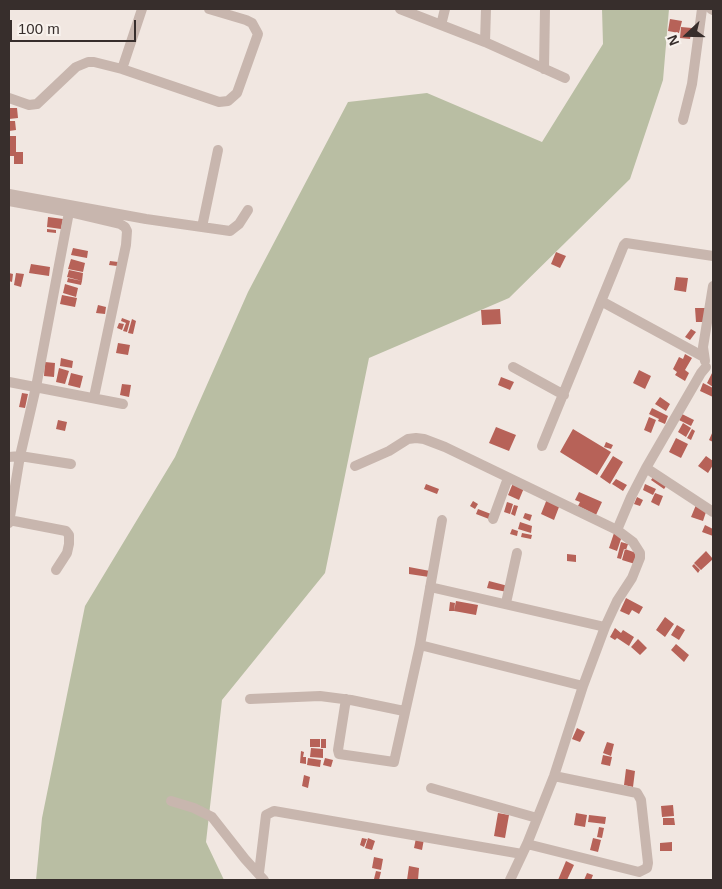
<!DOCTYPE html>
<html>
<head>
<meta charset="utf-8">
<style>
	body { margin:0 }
	#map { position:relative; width:722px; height:889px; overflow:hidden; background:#f1e7e1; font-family:Arial,sans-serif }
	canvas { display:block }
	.frame { position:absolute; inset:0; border:10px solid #372e2c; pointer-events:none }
	.north { position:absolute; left:662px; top:10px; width:50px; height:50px; -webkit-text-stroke:4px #f8f2ed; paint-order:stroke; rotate:249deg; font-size:14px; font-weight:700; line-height:20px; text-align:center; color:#372e2c }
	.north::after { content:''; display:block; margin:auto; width:18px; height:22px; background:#372e2c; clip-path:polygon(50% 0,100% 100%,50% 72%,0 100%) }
	.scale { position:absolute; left:10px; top:20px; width:126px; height:22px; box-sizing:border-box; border:2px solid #372e2c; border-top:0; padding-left:6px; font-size:15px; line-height:18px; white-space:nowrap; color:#372e2c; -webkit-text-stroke:4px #f8f2ed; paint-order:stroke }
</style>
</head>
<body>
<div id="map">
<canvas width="722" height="889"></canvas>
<div class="frame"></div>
<div class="north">N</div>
<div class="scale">100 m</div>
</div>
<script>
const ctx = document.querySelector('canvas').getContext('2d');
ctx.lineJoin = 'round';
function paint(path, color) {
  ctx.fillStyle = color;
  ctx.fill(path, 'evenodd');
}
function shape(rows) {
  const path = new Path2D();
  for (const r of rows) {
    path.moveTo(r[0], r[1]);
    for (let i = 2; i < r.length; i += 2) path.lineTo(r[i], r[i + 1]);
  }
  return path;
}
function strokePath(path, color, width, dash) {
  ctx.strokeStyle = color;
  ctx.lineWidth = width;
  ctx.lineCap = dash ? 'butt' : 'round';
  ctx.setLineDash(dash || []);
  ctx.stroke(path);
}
const green = shape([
	[602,9,669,9,663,80,630,179,509,298,369,358,325,573,222,700,206,842,224,880,36,880,42,818,85,606,175,457,248,292,348,102,427,93,542,142,603,44]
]);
const building = shape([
	[670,19,682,21,679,33,668,31],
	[681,27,692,28,690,39,680,38],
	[9,108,17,108,18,118,9,119],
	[9,121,15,121,16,130,9,131],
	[9,136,16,136,16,152,23,152,23,164,14,164,14,156,9,156],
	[48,217,63,219,61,229,47,227],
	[47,229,56,230,56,233,47,232],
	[73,248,88,251,87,258,71,255],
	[556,252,566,256,560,268,551,264],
	[71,259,85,263,83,272,68,269],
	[110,261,118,262,117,266,109,265],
	[31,264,50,267,49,276,29,273],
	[69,270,83,273,82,281,67,277],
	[9,273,13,274,12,282,9,281],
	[16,273,24,274,21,287,14,285],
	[676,277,688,278,686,292,674,290],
	[68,278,82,281,81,285,67,282],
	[65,284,78,288,76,297,63,293],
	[62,295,77,298,75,307,60,304],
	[98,305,106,307,105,314,96,313],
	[695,308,705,308,706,322,696,322],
	[500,309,501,324,482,325,481,310],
	[122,318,130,321,127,332,123,331,126,323,121,321],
	[132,319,136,321,133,334,128,333],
	[119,323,124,324,122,330,117,328],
	[691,329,696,332,690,340,685,337],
	[118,343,130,345,128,355,116,353],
	[685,354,692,358,685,370,689,373,685,381,675,375,677,372,673,369,679,357,683,359],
	[61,358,73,361,72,368,60,366],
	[45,362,55,363,54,377,44,376],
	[59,368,69,371,65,384,56,382],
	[639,370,651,376,645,389,633,383],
	[713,371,713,387,707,383],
	[71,373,83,376,80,388,68,385],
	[501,377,514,382,510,390,498,385],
	[703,383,713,388,713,397,700,391],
	[122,384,131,385,129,397,120,395],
	[22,393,28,394,25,408,19,407],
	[660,397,670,404,666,411,655,404],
	[652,408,668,416,665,424,658,421,659,419,649,414],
	[682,414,694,420,691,426,679,420],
	[649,417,656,420,651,433,644,430],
	[58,420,67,422,65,431,56,429],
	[683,423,691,428,686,437,678,432],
	[496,427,516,435,509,451,489,443],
	[573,429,611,452,597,475,560,452],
	[692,429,695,431,691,440,687,438],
	[713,431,713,442,709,440],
	[676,438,688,444,681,458,669,452],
	[606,442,613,445,611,449,604,447],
	[613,456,623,462,610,484,600,477],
	[706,456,713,461,713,465,708,473,698,466],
	[654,476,667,485,664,489,651,480],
	[616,479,627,485,623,491,612,484],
	[513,483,524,488,519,500,508,495],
	[426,484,439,489,437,494,424,489],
	[645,484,656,489,653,495,643,490],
	[579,492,602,502,596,515,578,506,580,502,575,500],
	[655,493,663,496,659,506,651,502],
	[637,497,643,500,640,506,634,504],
	[547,499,559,507,554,520,541,514],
	[473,501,478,504,475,509,470,506],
	[507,502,513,504,510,514,504,512],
	[514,505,518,506,515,516,511,514],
	[696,505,707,509,703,521,691,517],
	[478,509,491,514,489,519,476,514],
	[525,513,532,515,530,521,523,518],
	[520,522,532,526,531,533,518,529],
	[705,525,713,529,713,536,702,532],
	[512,529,518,531,517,536,510,534],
	[522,533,532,535,531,539,521,537],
	[614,533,622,536,617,551,609,548],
	[621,542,628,544,626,550,624,549,621,559,617,558],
	[625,549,639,554,635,564,622,560],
	[706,551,713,559,701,570,694,563],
	[567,554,576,555,576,562,567,561],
	[694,564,700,570,698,573,692,566],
	[409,567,430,571,429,577,409,574],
	[489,581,508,586,507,592,487,588],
	[626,598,643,607,639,614,632,610,629,615,620,611],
	[456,601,478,605,476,615,454,611],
	[450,602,455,603,454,611,449,611],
	[665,617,674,624,665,637,656,630],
	[677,625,685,630,679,640,671,635],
	[615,628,621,633,623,630,634,637,629,646,617,638,615,640,610,637],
	[638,639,647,648,640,655,631,647],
	[676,644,689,655,684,662,671,650],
	[577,728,585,732,580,742,572,739],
	[310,739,320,739,320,747,310,747],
	[321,739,326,739,326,748,321,748],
	[607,742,614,744,611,756,603,753],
	[311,748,323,749,323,758,310,757],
	[301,751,304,752,303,757,306,757,306,764,300,763],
	[603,755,612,757,610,766,601,764],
	[308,758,321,760,320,767,307,765],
	[325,758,333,760,331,767,323,765],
	[626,769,635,771,633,787,624,785],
	[304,775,310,777,308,788,302,786],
	[673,805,674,816,662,817,661,806],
	[498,813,509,815,505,838,494,836],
	[576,813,587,815,585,827,574,825],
	[589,815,606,817,605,824,588,822],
	[663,818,674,818,675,825,663,825],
	[599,827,604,828,602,838,597,837],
	[362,838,367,839,364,847,360,845],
	[368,838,375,841,372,850,365,848],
	[416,838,424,839,422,850,414,848],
	[593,838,601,840,598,852,590,850],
	[672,842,672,851,660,851,660,843],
	[374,857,383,859,381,870,372,868],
	[566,861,574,865,567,880,558,880],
	[409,866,419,868,418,880,407,880],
	[376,871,381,872,379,880,374,879],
	[587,873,593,875,591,880,584,880]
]);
const minor = shape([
	[400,9,485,42,565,78],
	[711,9,713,10],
	[441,25,445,9],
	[485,42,486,9],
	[122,69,142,9],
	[544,69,545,9],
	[9,98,29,105,37,104,76,67,88,62,94,62,122,69,219,102,228,101,237,93,258,34,252,23,246,20,209,9],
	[683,120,692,84,702,9],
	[9,194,146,219,230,231,239,224,248,210],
	[9,201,69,212,120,224,125,227,127,231,126,245,94,397],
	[202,227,218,150],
	[601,301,704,357],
	[705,361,703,347,713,286],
	[513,367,564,395],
	[9,382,123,404],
	[542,446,624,245,626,243,713,256],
	[9,457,20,456,71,464],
	[355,466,389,451,408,439,416,438,424,439,445,447,617,530],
	[646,468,713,512],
	[493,519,508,478],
	[9,520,66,531,69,535,69,544,67,553,56,570],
	[9,523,20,456,36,387,69,212],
	[430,587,605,627],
	[506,603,517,553],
	[420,645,583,686],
	[250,699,320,696,351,700,404,711],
	[346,699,338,750,339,754,394,762,420,645,442,520],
	[431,788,537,818],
	[171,801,194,808,212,817,245,859,264,880],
	[527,844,639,872,647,868,648,863,641,800,637,793,554,776],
	[259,873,266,815,274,811,522,854],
	[510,880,527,844,554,776,583,686,605,627,617,601,632,578,640,558,640,553,633,542,617,530,631,497,646,468,701,373,706,367]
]);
paint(green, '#b9bea3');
paint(building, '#b76258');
strokePath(minor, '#c8b6ae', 10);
</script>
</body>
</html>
